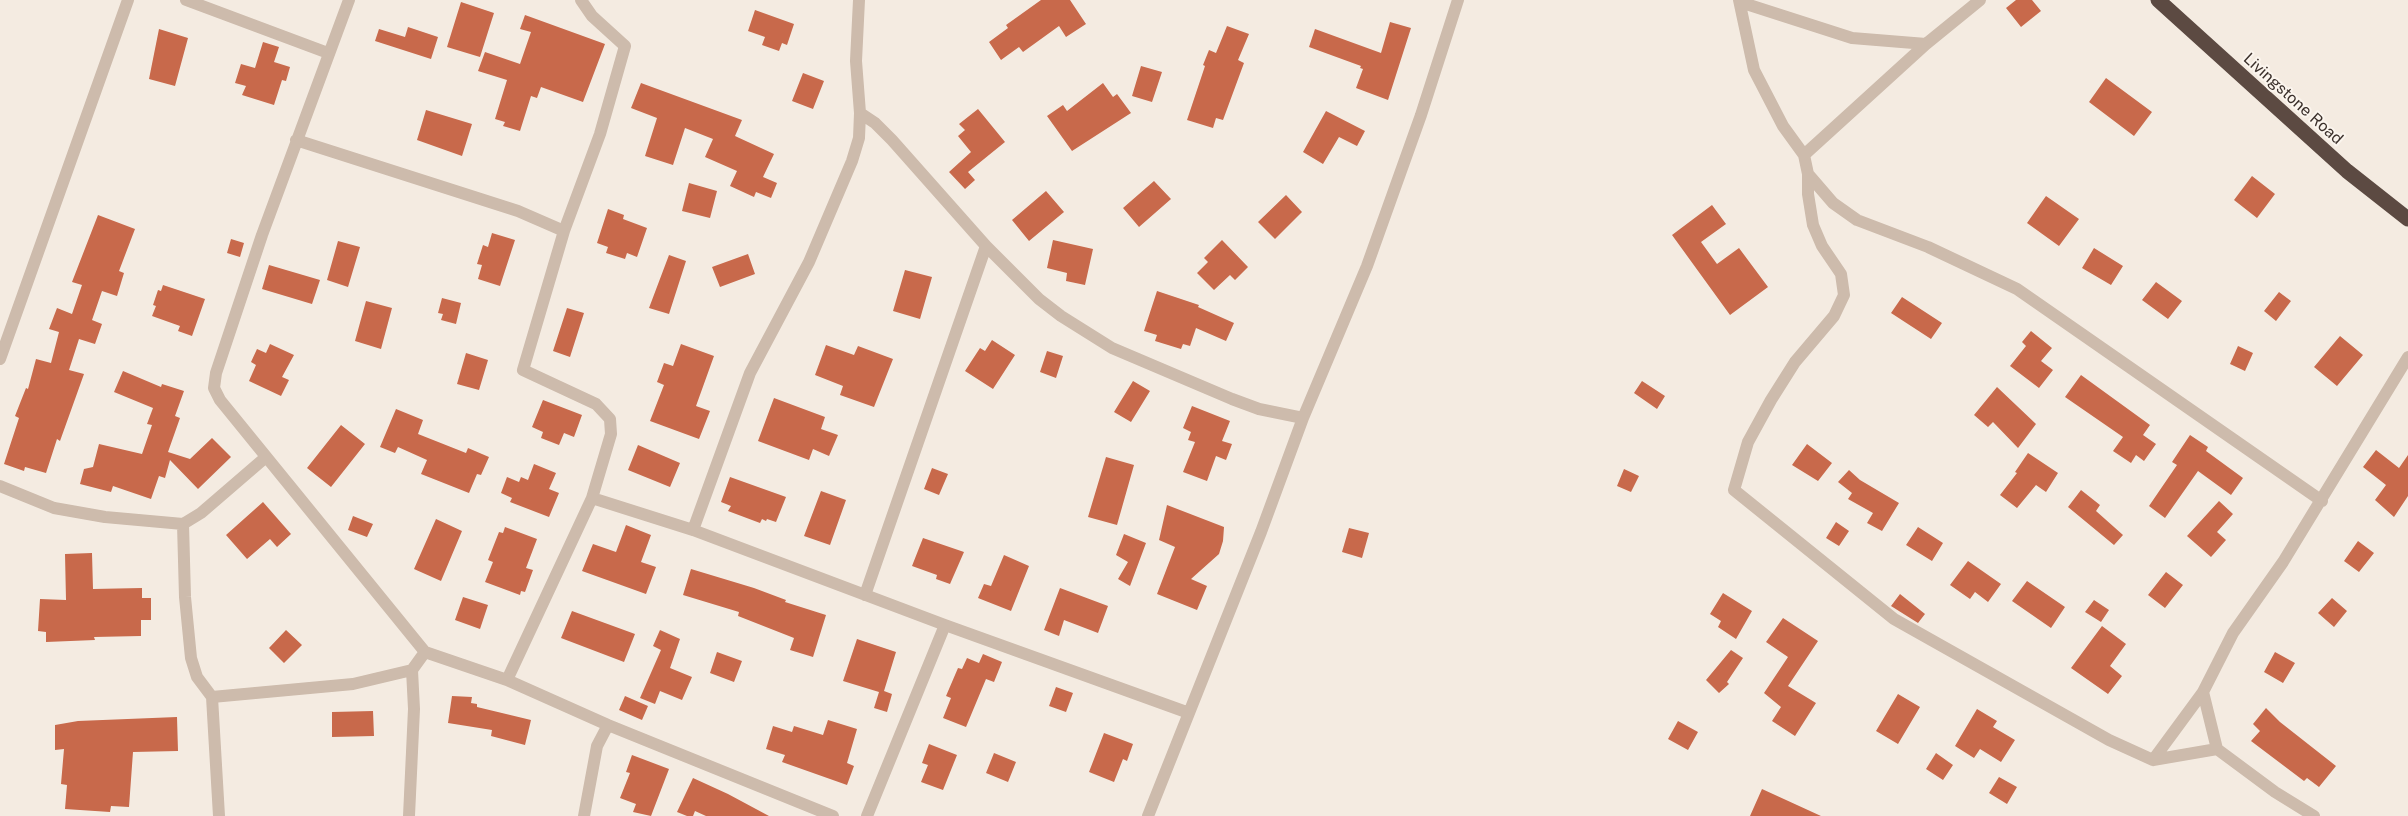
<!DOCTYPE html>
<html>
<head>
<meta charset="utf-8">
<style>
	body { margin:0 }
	canvas { display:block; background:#f4ebe1 }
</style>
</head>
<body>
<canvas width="2408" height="816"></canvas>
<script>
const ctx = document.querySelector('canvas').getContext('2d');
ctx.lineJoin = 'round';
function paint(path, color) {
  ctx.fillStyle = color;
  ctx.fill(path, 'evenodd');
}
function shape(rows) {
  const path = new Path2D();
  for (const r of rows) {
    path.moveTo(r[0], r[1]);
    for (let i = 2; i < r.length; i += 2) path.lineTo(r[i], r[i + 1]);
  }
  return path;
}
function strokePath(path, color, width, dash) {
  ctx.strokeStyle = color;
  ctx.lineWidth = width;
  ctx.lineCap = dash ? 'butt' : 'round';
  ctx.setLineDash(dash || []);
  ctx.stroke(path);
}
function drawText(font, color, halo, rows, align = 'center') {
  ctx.font = font + ' "Public Sans",sans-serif';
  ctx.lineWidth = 4;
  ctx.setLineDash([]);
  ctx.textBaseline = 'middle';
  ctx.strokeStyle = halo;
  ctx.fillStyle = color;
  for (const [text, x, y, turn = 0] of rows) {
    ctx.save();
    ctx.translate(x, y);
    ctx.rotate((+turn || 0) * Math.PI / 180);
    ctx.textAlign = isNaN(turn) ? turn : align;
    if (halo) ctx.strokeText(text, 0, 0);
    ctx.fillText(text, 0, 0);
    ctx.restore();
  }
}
const building = shape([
	[1041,0,1070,0,1086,24,1066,37,1059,26,1023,52,1019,47,1001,60,989,42,1008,28,1006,25],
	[2016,0,2032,0,2041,11,2021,27,2006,8],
	[461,2,494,13,480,57,447,47],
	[755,10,794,24,787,45,782,43,779,51,762,45,765,37,748,31],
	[525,15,605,44,583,102,541,87,537,98,531,96,520,131,503,126,505,122,495,119,507,80,478,71,485,52,520,64,531,32,520,29],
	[1390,22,1411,28,1388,100,1356,88,1363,69,1360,68,1361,66,1309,47,1315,29,1381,53],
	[1227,26,1249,34,1238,60,1244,63,1223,120,1216,118,1213,128,1187,120,1205,66,1203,65,1209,50,1216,53],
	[408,27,438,37,431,59,375,41,379,29,405,37],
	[159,29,188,38,175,86,149,79],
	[263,42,279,47,274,62,290,67,286,81,282,80,274,105,242,95,246,86,235,83,241,64,255,68],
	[1141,66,1162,72,1152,102,1132,96],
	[803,73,824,81,813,109,792,101],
	[2106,78,2152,112,2134,136,2089,102],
	[641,83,742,120,735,136,774,154,763,177,777,183,771,198,756,192,754,197,730,186,737,171,705,157,713,139,685,128,673,165,645,156,657,118,631,108],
	[1103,83,1113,97,1117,94,1131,113,1072,151,1047,116,1063,105,1067,111],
	[978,109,1005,142,968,172,975,180,965,189,949,172,971,152,958,136,965,130,959,124],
	[426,110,472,124,462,156,417,140],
	[1326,111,1365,131,1357,146,1339,137,1323,164,1303,152],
	[2252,176,2275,194,2257,218,2234,200],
	[1154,181,1171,199,1139,227,1123,208],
	[689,183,717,191,710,218,682,211],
	[1046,191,1064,212,1029,241,1012,220],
	[1286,195,1302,212,1275,239,1258,222],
	[2046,196,2079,219,2059,246,2027,223],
	[1712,205,1726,224,1701,242,1717,264,1739,248,1768,287,1730,315,1672,235],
	[608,209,624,215,623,219,647,228,637,257,627,253,625,259,606,253,608,247,597,243],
	[98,215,135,229,119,271,124,273,117,296,102,291,92,320,102,324,95,344,79,339,69,370,84,374,60,441,57,439,46,473,25,467,24,471,4,464,19,418,15,416,26,388,28,389,36,359,51,363,59,332,49,329,57,308,72,314,82,285,72,282],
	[492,233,515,240,500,286,478,279,482,265,477,264,483,245,488,247],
	[231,239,244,243,240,257,227,253],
	[1053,240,1093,249,1085,285,1066,281,1067,273,1047,268],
	[1222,240,1248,267,1235,280,1230,275,1214,290,1197,273,1208,262,1204,258],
	[338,241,360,247,348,287,327,280],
	[2094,248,2123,266,2111,285,2082,268],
	[748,254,755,274,720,287,712,267],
	[669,255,686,261,669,314,649,308],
	[269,265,320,280,312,304,262,289],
	[905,270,932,277,920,319,893,311],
	[2156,282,2182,301,2168,319,2142,300],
	[163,285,205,299,192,336,178,331,180,326,152,316,156,306,153,305,158,290,161,291],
	[1157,291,1199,305,1198,307,1234,323,1226,341,1196,328,1190,346,1183,344,1181,349,1155,341,1157,335,1144,331],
	[2279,292,2291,301,2276,321,2264,311],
	[1902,297,1942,323,1931,339,1891,313],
	[442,298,461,303,456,324,441,320,443,314,438,313],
	[366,301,392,308,381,349,355,341],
	[567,308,584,313,570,357,553,351],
	[2031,331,2052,348,2041,361,2053,370,2039,388,2010,366,2026,346,2022,342],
	[2340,336,2363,355,2337,386,2314,367],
	[992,340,1015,355,993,389,965,371,980,348,985,351],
	[270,344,294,355,282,377,289,380,281,396,249,381,256,365,251,362,257,349,266,353],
	[681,344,714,356,696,406,710,411,699,439,650,421,664,385,657,382,664,363,673,366],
	[826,345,854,355,858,346,893,359,874,407,840,395,843,386,815,375],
	[2238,346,2253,353,2245,371,2230,364],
	[1047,351,1063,356,1056,378,1040,372],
	[466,353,488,360,479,390,457,384],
	[123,371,161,387,162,384,184,391,175,416,180,418,168,452,190,459,212,438,231,457,198,489,170,460,165,478,159,476,151,499,113,486,111,492,80,484,84,469,93,467,99,444,142,454,152,425,147,424,153,408,114,392],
	[2081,375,2150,425,2143,435,2156,444,2144,461,2136,455,2131,463,2113,451,2123,437,2065,397],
	[1133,381,1150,391,1131,422,1114,412],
	[1642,381,1665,396,1657,409,1634,393],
	[1997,387,2036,424,2018,448,1993,422,1988,427,1974,415],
	[774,398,825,417,821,429,838,435,829,456,813,449,809,460,758,441],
	[543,400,582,415,574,437,564,433,559,445,541,438,543,432,532,427],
	[1192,406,1230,421,1222,441,1232,444,1226,460,1216,456,1207,481,1183,472,1195,442,1188,440,1191,432,1183,428],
	[396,409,423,420,418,434,466,453,468,448,489,457,481,475,477,474,469,493,421,474,427,460,398,447,395,453,380,447],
	[341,425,365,444,331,487,307,468],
	[2190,435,2208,447,2206,451,2243,478,2231,495,2198,471,2165,518,2149,506,2177,465,2172,462],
	[1807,444,1832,463,1818,481,1792,465],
	[638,445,680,463,670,487,628,470],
	[2376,450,2399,468,2408,455,2408,496,2394,517,2375,500,2386,485,2363,467],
	[2028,453,2058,473,2046,492,2036,485,2017,508,2000,495,2017,473,2015,472],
	[1106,457,1134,465,1117,525,1088,517],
	[534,464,556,473,549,489,559,493,549,517,510,502,512,498,501,493,507,477,519,482,521,477,528,480],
	[932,468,948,474,939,495,924,489],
	[1624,469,1639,476,1631,492,1617,486],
	[1849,470,1860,480,1899,503,1882,531,1867,523,1873,513,1848,499,1852,493,1838,482],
	[730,477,786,497,776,522,767,519,766,521,762,519,760,523,728,511,731,506,721,502],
	[2081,490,2100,505,2096,511,2123,535,2114,545,2068,507],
	[821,491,846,500,830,545,804,536],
	[2219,501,2233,514,2217,532,2226,540,2211,557,2187,536],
	[263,502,291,534,277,547,270,539,247,559,226,535],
	[1167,505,1224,527,1223,541,1219,554,1191,579,1207,586,1197,610,1157,594,1175,547,1159,540],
	[353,516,373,524,367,537,348,530],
	[436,519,462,531,441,581,414,569],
	[1836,522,1849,531,1839,546,1826,538],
	[626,525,651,535,641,562,656,567,646,594,582,571,593,544,616,552],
	[505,527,537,539,526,568,533,570,525,592,521,591,520,595,485,582,493,562,488,560,499,532,503,533],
	[1918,527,1943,543,1932,561,1906,545],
	[1349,528,1369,533,1362,558,1342,552],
	[1124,534,1146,543,1130,586,1118,579,1128,562,1116,555],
	[923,538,964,552,950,584,936,579,937,575,912,566],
	[2358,541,2374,553,2359,572,2344,561],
	[92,553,93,589,142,588,142,598,151,598,151,620,141,620,141,636,94,637,95,640,46,642,46,632,38,631,40,599,66,600,65,554],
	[1004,555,1029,566,1011,611,978,598,984,584,991,586],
	[1968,561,2001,584,1988,602,1975,592,1970,599,1950,585],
	[691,569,754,588,786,600,785,602,826,615,813,657,790,650,794,638,738,616,739,612,683,595],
	[2166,572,2183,585,2165,608,2148,595],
	[2027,581,2065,607,2051,628,2012,601],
	[1060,588,1108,606,1098,633,1064,620,1059,636,1044,630],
	[1723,593,1752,611,1736,639,1718,627,1721,621,1710,614],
	[1900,594,1925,614,1918,623,1891,606],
	[463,597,488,605,480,629,455,620],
	[2332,598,2347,611,2334,627,2318,613],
	[2094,600,2109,610,2101,622,2085,612],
	[572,611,635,634,624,662,561,638],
	[1783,618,1818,641,1788,686,1816,703,1795,736,1772,721,1781,707,1764,693,1788,657,1766,642],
	[2102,626,2126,644,2110,666,2122,676,2108,694,2071,668],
	[286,630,302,645,284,663,269,648],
	[660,630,680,639,670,668,692,677,682,700,660,691,655,704,640,698,661,650,653,646],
	[857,639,896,652,884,691,892,694,887,712,874,708,879,692,843,681],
	[1731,650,1743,658,1727,682,1729,684,1719,693,1706,680],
	[717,652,742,661,734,682,710,673],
	[2275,652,2295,663,2283,683,2264,672],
	[983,654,1002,662,994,682,986,679,966,727,943,718,951,698,946,696,958,668,962,669,967,658,979,663],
	[1056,687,1073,693,1066,712,1049,706],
	[1898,694,1920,707,1898,744,1876,731],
	[452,696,472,697,471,703,477,704,477,707,531,720,525,745,491,736,492,730,448,723],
	[625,696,648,706,642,720,619,710],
	[2266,708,2280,722,2336,766,2319,787,2307,778,2304,781,2251,741,2260,731,2253,724],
	[1977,709,1997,721,1993,727,2015,740,2001,762,1980,749,1974,758,1955,746],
	[373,711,374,736,332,737,332,712],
	[177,717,178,751,133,752,129,807,111,806,110,812,65,809,67,785,61,784,64,749,55,750,55,725,78,721],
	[828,720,857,729,847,763,854,766,847,785,782,762,785,755,766,749,773,726,792,732,794,726,823,735],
	[1678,721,1698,732,1688,750,1668,739],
	[1104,733,1133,744,1127,761,1123,759,1114,782,1089,772],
	[929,744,957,755,943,790,921,782,928,765,922,763],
	[994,753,1016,762,1008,782,986,773],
	[1936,753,1953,765,1943,780,1926,769],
	[632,755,669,769,651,816,633,812,636,804,620,798,630,773,626,772],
	[1999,777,2017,787,2007,804,1989,793],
	[693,778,728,794,769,816,706,816,695,811,693,816,687,816,677,812],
	[1762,789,1821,816,1750,816]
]);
const minor = shape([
	[186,0,328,53],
	[349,0,262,235,216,373,214,388,220,400,425,652,412,670,414,709,409,816],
	[1739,0,1754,70,1783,126,1804,155,1808,174,1833,203,1857,220,1928,247,2017,289,2322,501],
	[1740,2,1852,38,1926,44],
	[860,113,875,123,892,140,986,246,1039,299,1061,316,1112,348,1232,399,1259,409,1303,418],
	[296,140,518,211,564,231,523,370,596,404,610,419,611,434,592,498],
	[1804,155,1926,44,1980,0],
	[1808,174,1808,194,1813,225,1822,246,1841,274,1844,295,1834,316,1795,362,1771,400,1748,442,1734,490,1894,619,2109,740,2153,760,2203,692],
	[564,231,600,134,625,46,592,16,581,0],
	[0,359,128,0],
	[0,486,54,508,105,517,183,524],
	[693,530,750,373,809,262,852,161,859,138,860,113,856,61,859,0],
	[865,595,986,246],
	[425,652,507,680,608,725,833,816],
	[507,680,592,498,693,530,945,625,1189,713],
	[212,697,353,684,412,670],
	[2153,760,2217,749],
	[219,816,212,697,197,677,191,658,185,597,183,524,201,513,266,457],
	[584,816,597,746,608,725],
	[867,816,945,625],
	[1148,816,1261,532,1303,418,1367,266,1421,115,1458,0],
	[2314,816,2275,792,2217,749,2203,692,2233,633,2283,562,2408,357]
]);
const highway = shape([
	[2158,0,2347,171,2408,219]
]);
const streetNames = [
	["Livingstone Road",2293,99,42]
];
paint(building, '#c8694b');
strokePath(minor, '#cdbbac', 12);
strokePath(highway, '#5c4a42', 15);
drawText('16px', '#3b302b', '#fbf5ee', streetNames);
</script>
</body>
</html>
